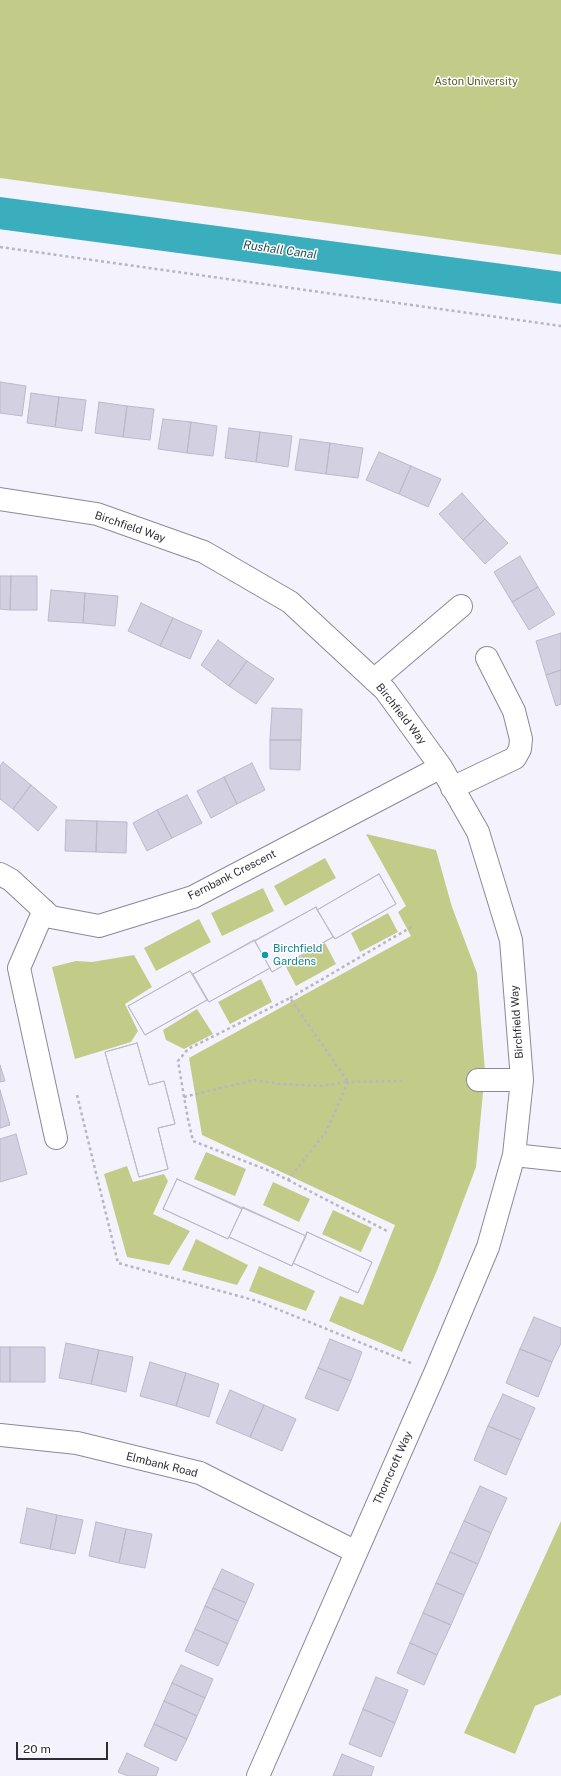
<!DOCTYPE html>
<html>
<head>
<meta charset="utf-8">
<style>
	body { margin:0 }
	#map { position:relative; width:561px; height:1776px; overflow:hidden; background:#f4f3fd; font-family:"Public Sans",sans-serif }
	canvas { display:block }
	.scale { position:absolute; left:16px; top:1742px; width:92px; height:18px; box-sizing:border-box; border:2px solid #2e2d33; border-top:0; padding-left:5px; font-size:12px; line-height:14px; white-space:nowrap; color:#2e2d33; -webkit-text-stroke:3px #fff; paint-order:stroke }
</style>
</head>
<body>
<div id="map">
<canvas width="561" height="1776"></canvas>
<div class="scale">20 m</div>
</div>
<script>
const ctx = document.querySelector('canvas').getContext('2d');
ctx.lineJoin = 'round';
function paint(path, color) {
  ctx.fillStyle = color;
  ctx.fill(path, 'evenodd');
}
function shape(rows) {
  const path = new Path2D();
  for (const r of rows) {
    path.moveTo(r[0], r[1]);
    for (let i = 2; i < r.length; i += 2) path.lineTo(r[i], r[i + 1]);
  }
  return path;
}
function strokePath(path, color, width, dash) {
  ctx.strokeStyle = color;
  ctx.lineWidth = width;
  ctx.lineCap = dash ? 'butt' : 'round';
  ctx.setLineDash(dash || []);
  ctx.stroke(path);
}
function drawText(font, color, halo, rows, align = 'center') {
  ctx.font = font + ' "Public Sans",sans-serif';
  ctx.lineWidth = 3;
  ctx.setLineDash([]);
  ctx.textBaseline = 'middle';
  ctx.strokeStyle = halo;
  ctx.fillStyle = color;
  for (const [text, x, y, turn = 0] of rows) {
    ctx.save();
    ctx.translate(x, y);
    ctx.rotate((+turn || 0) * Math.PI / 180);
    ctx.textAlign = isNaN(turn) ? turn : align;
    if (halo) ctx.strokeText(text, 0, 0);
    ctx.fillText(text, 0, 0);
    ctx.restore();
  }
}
const green = shape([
	[0,0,561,0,561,255,0,178],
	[366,834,436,850,452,907,477,973,485,1071,476,1167,438,1268,402,1352,329,1321,340,1296,363,1305,395,1225,202,1135,189,1058,411,936,398,912,406,906],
	[325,858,336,878,285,906,274,886],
	[263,888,274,911,222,936,211,913],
	[388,913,398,932,360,952,351,933],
	[199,919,211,942,156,971,144,948],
	[325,943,336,964,296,986,285,965],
	[134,955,152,987,125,1004,138,1031,131,1042,75,1059,52,967,76,961,92,962],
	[261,979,272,1002,230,1024,218,1002],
	[197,1009,213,1034,184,1049,166,1040,163,1030],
	[206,1152,246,1169,235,1196,194,1179],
	[127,1166,133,1182,164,1174,168,1181,153,1214,190,1231,169,1265,127,1257,104,1174],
	[273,1182,310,1199,299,1222,263,1205],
	[333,1210,372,1228,361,1252,322,1234],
	[196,1239,248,1265,237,1285,182,1270],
	[259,1266,315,1291,306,1311,249,1291],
	[561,1521,561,1695,535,1706,515,1754,464,1733]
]);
const canal = shape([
	[0,213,561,288]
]);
const building = shape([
	[0,382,26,386,22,416,0,413,0,382],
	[31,393,59,397,55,427,27,423,31,393],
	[59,397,86,400,82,431,55,427,59,397],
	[99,402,127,406,123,437,95,433,99,402],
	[127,406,154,409,150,440,123,437,127,406],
	[163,419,191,422,187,453,158,449,163,419],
	[191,422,217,426,213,456,187,453,191,422],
	[229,428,260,432,256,462,225,458,229,428],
	[260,432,292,436,288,467,256,462,260,432],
	[300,439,330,443,326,474,295,470,300,439],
	[330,443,363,448,358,478,326,474,330,443],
	[379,452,411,466,399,494,366,480,379,452],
	[411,466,441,479,428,507,399,494,411,466],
	[462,493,485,519,463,540,439,514,462,493],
	[485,519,508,543,485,564,463,540,485,519],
	[520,556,538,587,512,602,494,572,520,556],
	[0,576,11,576,10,610,0,609,0,576],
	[11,576,37,576,37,610,10,610,11,576],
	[538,587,555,614,529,630,512,602,538,587],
	[51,590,85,593,83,623,48,621,51,590],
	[85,593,118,596,115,626,83,623,85,593],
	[141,603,173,618,160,646,128,631,141,603],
	[173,618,202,631,190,659,160,646,173,618],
	[561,633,561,670,546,675,536,641,561,633],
	[218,640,247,661,229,686,201,665,218,640],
	[247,661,274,679,256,704,229,686,247,661],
	[561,670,561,704,556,706,546,675,561,670],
	[272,708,302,709,301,740,270,740,272,708],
	[270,740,301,740,300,770,270,769,270,740],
	[3,762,31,785,13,809,0,799,0,766,3,762],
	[252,763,265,790,237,804,224,777,252,763],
	[224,777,237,804,211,818,197,791,224,777],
	[31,785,57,807,38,831,13,809,31,785],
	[187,795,202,823,172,838,157,810,187,795],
	[157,810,172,838,147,851,133,823,157,810],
	[66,820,97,821,96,852,65,851,66,820],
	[97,821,127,822,126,853,96,852,97,821],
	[379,874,396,904,335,939,333,937,272,972,270,968,209,1002,207,1000,145,1035,128,1006,190,971,193,974,316,907,317,910,379,874],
	[379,874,396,904,335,939,317,910,379,874],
	[316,907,333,937,272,972,255,941,316,907],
	[254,940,270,968,209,1002,193,974,254,940],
	[190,971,207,1000,145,1035,128,1006,190,971],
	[137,1043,149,1085,164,1081,175,1124,158,1128,168,1169,139,1177,105,1052,137,1043],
	[137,1043,149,1085,164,1081,175,1124,158,1128,168,1169,139,1177,105,1052,137,1043],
	[0,1065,5,1081,0,1082,0,1065],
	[0,1090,10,1125,0,1128,0,1090],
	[16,1134,27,1174,0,1182,0,1139,16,1134],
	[177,1179,306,1236,307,1232,372,1262,358,1293,293,1263,292,1266,229,1237,228,1239,163,1209,177,1179],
	[177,1179,242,1209,228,1239,163,1209,177,1179],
	[243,1207,306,1236,292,1266,229,1237,243,1207],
	[307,1232,372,1262,358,1293,293,1263,307,1232],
	[534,1317,561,1328,561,1343,552,1362,520,1349,534,1317],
	[330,1339,362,1352,351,1381,318,1368,330,1339],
	[66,1343,99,1350,91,1384,59,1378,66,1343],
	[0,1347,10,1347,10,1382,0,1382,0,1347],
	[10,1347,45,1347,45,1382,10,1382,10,1347],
	[520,1349,552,1362,538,1397,506,1383,520,1349],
	[99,1350,133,1357,126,1392,91,1384,99,1350],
	[150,1362,186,1373,176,1406,140,1396,150,1362],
	[318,1368,351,1381,338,1411,305,1398,318,1368],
	[186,1373,219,1384,209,1417,176,1406,186,1373],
	[230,1390,264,1405,250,1437,216,1423,230,1390],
	[503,1394,535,1408,521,1440,488,1426,503,1394],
	[264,1405,296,1419,282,1451,250,1437,264,1405],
	[488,1426,521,1440,506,1475,474,1460,488,1426],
	[480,1486,507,1498,491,1533,464,1521,480,1486],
	[27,1508,57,1515,50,1549,20,1543,27,1508],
	[57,1515,83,1520,75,1554,50,1549,57,1515],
	[464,1521,491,1533,478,1564,450,1552,464,1521],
	[96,1522,126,1529,119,1563,89,1556,96,1522],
	[126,1529,152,1534,145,1568,119,1563,126,1529],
	[450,1552,478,1564,464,1595,436,1583,450,1552],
	[222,1569,254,1584,246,1603,213,1588,222,1569],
	[436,1583,464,1595,451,1625,423,1613,436,1583],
	[213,1588,246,1603,238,1621,205,1606,213,1588],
	[205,1606,238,1621,228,1644,195,1629,205,1606],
	[423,1613,451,1625,437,1655,410,1643,423,1613],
	[195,1629,228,1644,218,1666,185,1651,195,1629],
	[410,1643,437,1655,424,1685,397,1673,410,1643],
	[181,1665,213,1679,205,1698,172,1683,181,1665],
	[376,1677,408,1690,395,1723,363,1709,376,1677],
	[172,1683,205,1698,197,1716,164,1701,172,1683],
	[164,1701,197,1716,187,1739,154,1724,164,1701],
	[363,1709,395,1723,381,1757,349,1744,363,1709],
	[154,1724,187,1739,176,1761,144,1746,154,1724],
	[127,1753,159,1768,156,1776,128,1776,118,1772,127,1753],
	[342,1754,374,1767,371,1776,333,1776,342,1754]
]);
const path = shape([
	[0,247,561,326],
	[290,998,413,926],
	[77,1095,118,1263,257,1301,411,1363],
	[184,1097,254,1080,280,1084,321,1086,348,1082,290,998,188,1049,178,1061,184,1097,188,1119,193,1141,270,1171,288,1180,326,1132,348,1082,405,1081],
	[288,1180,387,1231]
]);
const minor = shape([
	[0,499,97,514,204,552,290,602,385,690,441,767,478,832,511,940,522,1080,514,1155,488,1247,435,1373,258,1776],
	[374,680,461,606],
	[452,788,515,758,520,749,521,739,514,711,487,658],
	[0,874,11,880,51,917,99,926,193,897,441,767],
	[44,910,19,968,56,1138],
	[478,1080,522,1080],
	[514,1155,561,1160],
	[0,1435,77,1443,200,1473,356,1552]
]);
const markers = [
	[265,955,4,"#0f9aa8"]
];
const parkNames = [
	["Aston University",476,82]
];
const streetNames = [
	["Birchfield Way",130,527,19],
	["Birchfield Way",401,714,52],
	["Fernbank Crescent",232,875,-27],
	["Birchfield Way",517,1022,-94],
	["Elmbank Road",162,1465,14],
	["Thorncroft Way",393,1468,-66]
];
const cultureNames = [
	["Birchfield",273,949],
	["Gardens",273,962]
];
const waterNames = [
	["Rushall Canal",280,250,8]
];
paint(green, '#c2cb88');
strokePath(canal, '#3baebe', 32);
paint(building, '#d3d1e1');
strokePath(building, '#bab9c8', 1);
strokePath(minor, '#8b8997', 24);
strokePath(path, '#b8b7c0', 2.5, [3, 3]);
strokePath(minor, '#fff', 22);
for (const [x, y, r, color] of markers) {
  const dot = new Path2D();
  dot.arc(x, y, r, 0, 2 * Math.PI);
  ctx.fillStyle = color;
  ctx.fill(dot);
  strokePath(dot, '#fff', 1.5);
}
drawText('11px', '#555c23', '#fff', parkNames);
drawText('11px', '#2e2d33', '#fff', streetNames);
drawText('11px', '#0d838f', '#fff', cultureNames, 'left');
drawText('italic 12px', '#205158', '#fff', waterNames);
</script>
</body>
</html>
